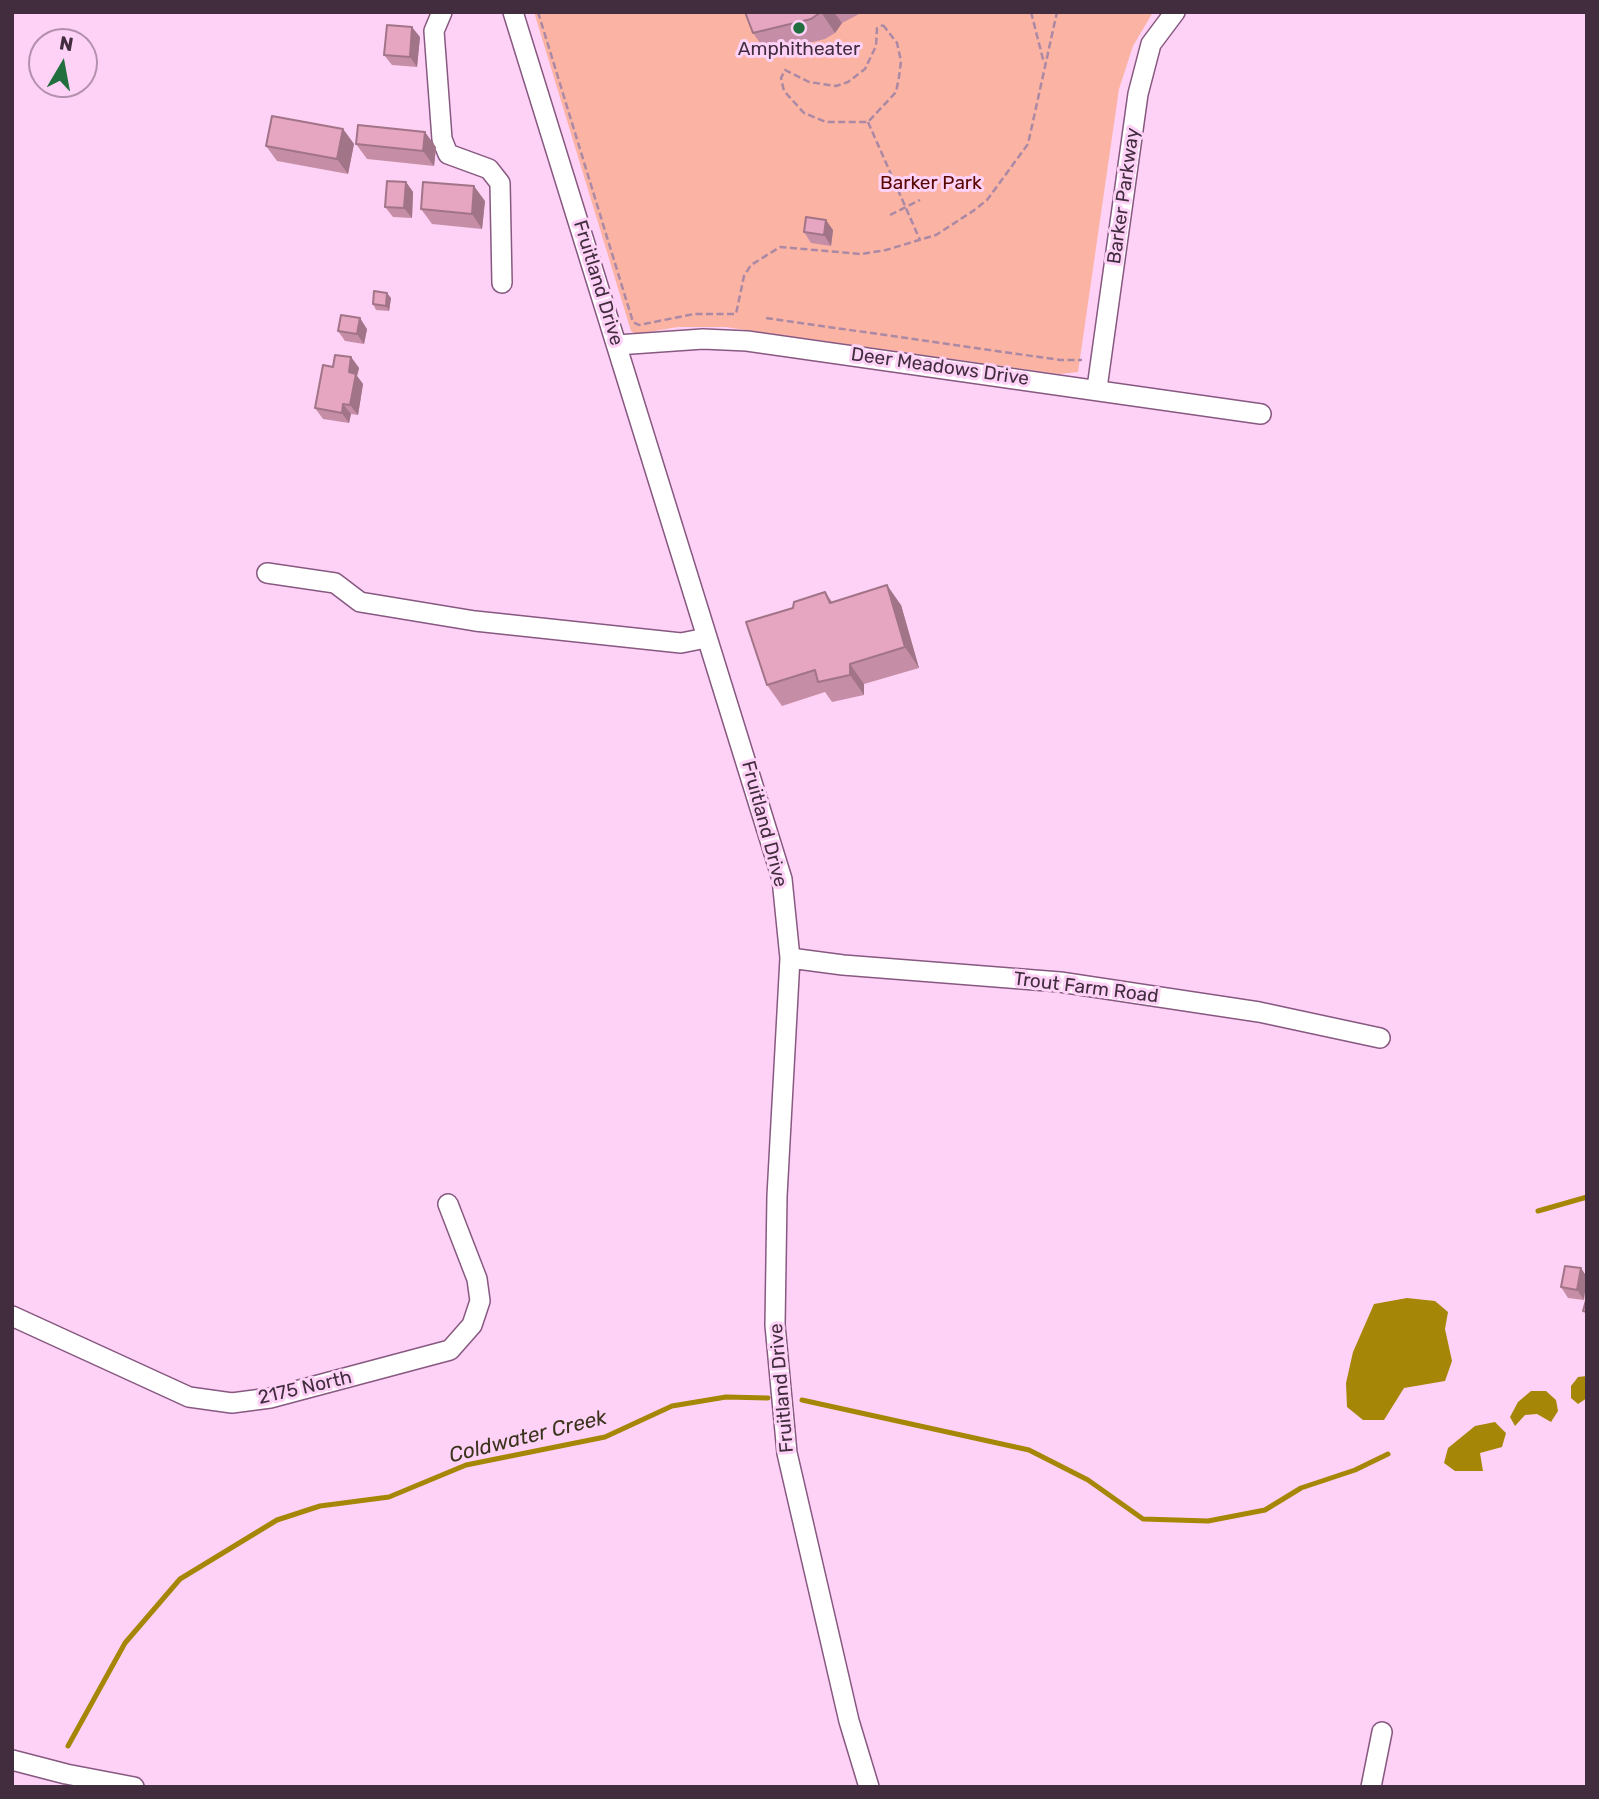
<!DOCTYPE html>
<html>
<head>
<meta charset="utf-8">
<style>
	body { margin:0 }
	#map { position:relative; width:1599px; height:1799px; overflow:hidden; background:#fed2f6; font-family:Rubik,sans-serif }
	canvas { display:block }
	.frame { position:absolute; inset:0; border:14px solid #422d3f; pointer-events:none }
	.north { position:absolute; left:28px; top:28px; width:70px; height:70px; box-sizing:border-box; background:#fed2f6; border:2px solid #b390ad; border-radius:50%; rotate:10deg; font-size:19px; font-weight:700; line-height:28px; text-align:center; color:#422d3f }
	.north::after { content:''; display:block; margin:auto; width:24px; height:32px; background:#216e3e; clip-path:polygon(50% 0,100% 100%,50% 72%,0 100%) }
</style>
</head>
<body>
<div id="map">
<canvas width="1599" height="1799"></canvas>
<div class="frame"></div>
<div class="north">N</div>
</div>
<script>
const ctx = document.querySelector('canvas').getContext('2d');
ctx.lineJoin = 'round';
function paint(path, color) {
  ctx.fillStyle = color;
  ctx.fill(path, 'evenodd');
}
function shape(rows) {
  const path = new Path2D();
  for (const r of rows) {
    path.moveTo(r[0], r[1]);
    for (let i = 2; i < r.length; i += 2) path.lineTo(r[i], r[i + 1]);
  }
  return path;
}
function strokePath(path, color, width, dash) {
  ctx.strokeStyle = color;
  ctx.lineWidth = width;
  ctx.lineCap = dash ? 'butt' : 'round';
  ctx.setLineDash(dash || []);
  ctx.stroke(path);
}
function drawText(font, color, halo, rows, align = 'center') {
  ctx.font = font + ' Rubik,sans-serif';
  ctx.lineWidth = 6;
  ctx.setLineDash([]);
  ctx.textBaseline = 'middle';
  ctx.strokeStyle = halo;
  ctx.fillStyle = color;
  for (const [text, x, y, turn = 0] of rows) {
    ctx.save();
    ctx.translate(x, y);
    ctx.rotate((+turn || 0) * Math.PI / 180);
    ctx.textAlign = isNaN(turn) ? turn : align;
    if (halo) ctx.strokeText(text, 0, 0);
    ctx.fillText(text, 0, 0);
    ctx.restore();
  }
}
const green = shape([
	[534,12,1153,12,1133,46,1119,89,1078,372,1059,374,725,327,678,327,636,334,631,331]
]);
const water = shape([
	[1407,1298,1435,1301,1448,1312,1445,1329,1452,1361,1445,1381,1404,1388,1384,1420,1363,1420,1347,1407,1346,1383,1353,1352,1374,1304],
	[1587,1376,1587,1398,1578,1404,1571,1398,1571,1386,1578,1377],
	[1531,1391,1546,1391,1556,1400,1558,1411,1551,1422,1537,1414,1525,1415,1515,1426,1510,1417,1518,1402],
	[1495,1422,1506,1433,1502,1447,1480,1453,1483,1471,1455,1471,1444,1463,1448,1448,1475,1426]
]);
const stream = shape([
	[1538,1211,1587,1197],
	[802,1400,1029,1450,1088,1480,1143,1519,1208,1521,1265,1510,1301,1488,1355,1470,1388,1454],
	[68,1746,125,1643,180,1579,277,1520,320,1506,389,1497,466,1465,605,1437,672,1406,726,1397,768,1398]
]);
const path = shape([
	[538,12,633,322,639,325,694,314,736,314,744,276,751,265,780,247,861,254,886,250,936,235,973,211,987,200,1028,144,1057,12],
	[1031,12,1044,63],
	[883,25,897,43,901,61,899,77,896,92,868,122,826,122,804,113,784,91,781,78,785,70,809,82,836,86,848,82,865,69,876,46,877,28,883,25],
	[868,122,920,240],
	[890,215,920,200],
	[766,318,1060,360,1082,360]
]);
const minor = shape([
	[442,12,434,31,442,139,448,154,489,169,500,183,502,283],
	[513,12,782,879,790,958,777,1196,775,1325,787,1453,849,1721,869,1787],
	[617,345,703,339,747,341,1261,414],
	[1097,388,1138,94,1151,44,1175,12],
	[267,573,335,583,360,602,475,621,681,643,706,638],
	[790,958,843,965,1060,982,1259,1012,1380,1038],
	[12,1316,189,1397,232,1403,270,1398,450,1350,472,1325,480,1301,477,1279,448,1204],
	[12,1760,66,1774,134,1787],
	[1371,1787,1382,1732]
]);
const wall = shape([
	[745,12,863,12,842,23,835,33,825,39,767,53,753,33],
	[420,37,417,67,392,65,384,55],
	[343,129,354,144,348,174,277,161,266,146],
	[356,144,436,147,434,166,367,159],
	[406,182,413,192,412,218,393,217,385,207],
	[485,201,482,229,432,224,421,209],
	[833,230,831,246,811,243,804,232],
	[391,298,389,311,376,310,373,304],
	[367,329,364,344,345,341,338,331],
	[351,357,359,368,357,376,363,384,358,415,351,414,349,423,323,419,315,408,333,367],
	[825,592,833,603,901,605,919,668,864,684,864,695,832,702,825,692,782,706,767,685],
	[1565,1266,1584,1300,1568,1298,1561,1287]
]);
const shadedWall = shape([
	[821,12,834,12,842,23,835,33],
	[412,27,420,37,417,67,410,57],
	[343,129,354,144,348,174,337,159],
	[425,132,436,147,434,166,423,151],
	[406,182,413,192,412,218,404,208],
	[474,186,485,201,482,229,472,214],
	[826,220,833,230,831,246,824,235],
	[387,293,391,298,389,311,386,306],
	[360,318,367,329,364,344,357,334],
	[351,357,359,368,357,376,363,384,358,415,350,405,349,372],
	[343,404,351,414,349,423,342,413],
	[887,585,901,605,919,668,905,647],
	[850,664,864,684,864,695,850,675],
	[1581,1268,1587,1277,1584,1300,1577,1290]
]);
const building = shape([
	[745,12,821,12,811,19,753,33,745,12],
	[387,25,412,27,410,57,384,55,387,25],
	[272,116,343,129,337,159,266,146,272,116],
	[358,125,425,132,423,151,356,144,358,125],
	[387,181,406,182,404,208,385,207,387,181],
	[423,182,474,186,472,214,421,209,423,182],
	[806,217,826,220,824,235,804,232,806,217],
	[374,291,387,293,386,306,373,304,374,291],
	[341,315,360,318,357,334,338,331,341,315],
	[335,355,351,357,349,372,356,374,350,405,343,404,342,413,315,408,323,365,333,367,335,355],
	[887,585,905,647,850,664,850,675,818,682,815,670,767,685,746,622,793,608,794,602,825,592,830,603,887,585],
	[1565,1266,1581,1268,1577,1290,1561,1287,1565,1266],
	[1587,1297,1587,1312,1583,1311,1587,1297]
]);
const markers = [
	[799,28,7,"#216e3e"]
];
const poiNames = [
	["Amphitheater",799,50]
];
const parkNames = [
	["Barker Park",931,184]
];
const streetNames = [
	["Barker Parkway",1124,196,-82],
	["Fruitland Drive",598,283,73],
	["Deer Meadows Drive",940,367,8],
	["Fruitland Drive",764,824,75],
	["Trout Farm Road",1086,988,7],
	["2175 North",305,1388,-13],
	["Fruitland Drive",782,1388,-95]
];
const waterNames = [
	["Coldwater Creek",528,1437,-14]
];
paint(green, '#fbb3a4');
paint(water, '#a68606');
strokePath(stream, '#a68606', 5);
strokePath(minor, '#875880', 22);
strokePath(path, '#ab89a5', 2.5, [7, 3.5]);
strokePath(minor, '#fff', 19);
paint(wall, '#c68ea6');
paint(shadedWall, '#a17487');
paint(building, '#e6a5c1');
strokePath(building, '#a17487', 2);
for (const [x, y, r, color] of markers) {
  const dot = new Path2D();
  dot.arc(x, y, r, 0, 2 * Math.PI);
  ctx.fillStyle = color;
  ctx.fill(dot);
  strokePath(dot, '#fed2f6', 2.5);
}
drawText('19px', '#422d3f', '#fed2f6', poiNames);
drawText('19px', '#580700', '#fed2f6', parkNames);
drawText('19px', '#422d3f', '#fed2f6', streetNames);
drawText('italic 21px', '#3b341d', '#fed2f6', waterNames);
</script>
</body>
</html>
